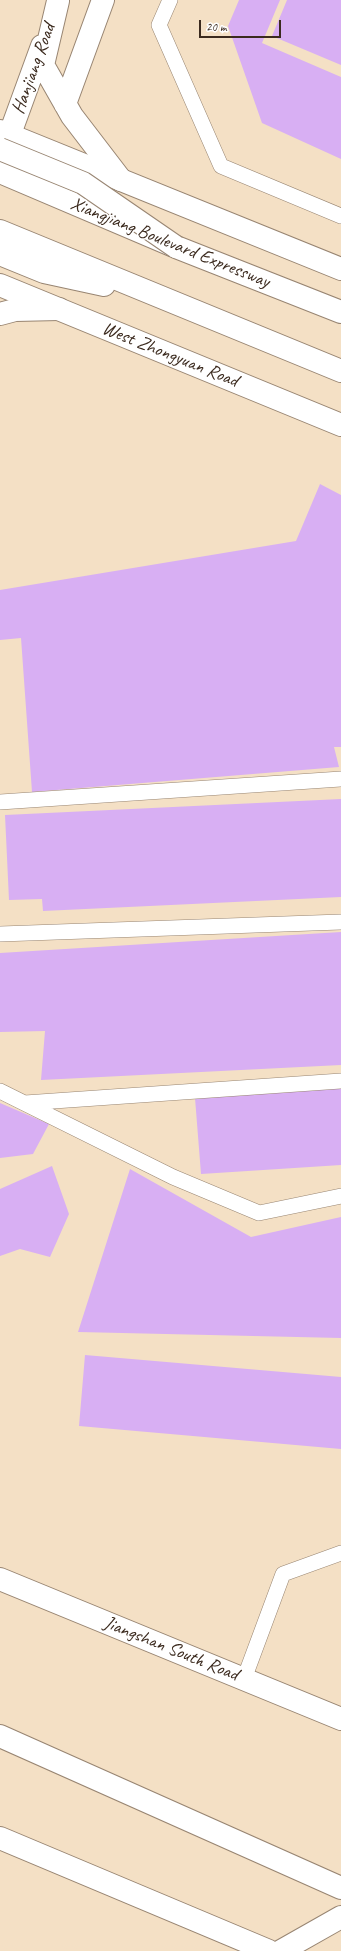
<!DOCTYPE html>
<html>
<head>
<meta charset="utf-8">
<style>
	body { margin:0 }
	#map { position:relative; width:341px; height:1951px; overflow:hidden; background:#f4e0c5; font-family:Caveat,sans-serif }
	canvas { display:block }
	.scale { position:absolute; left:199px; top:20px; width:82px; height:18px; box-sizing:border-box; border:2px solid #3b2a1e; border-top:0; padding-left:5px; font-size:12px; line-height:14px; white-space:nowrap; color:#3b2a1e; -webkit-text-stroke:3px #fff; paint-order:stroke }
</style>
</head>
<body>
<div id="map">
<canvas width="341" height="1951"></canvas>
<div class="scale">20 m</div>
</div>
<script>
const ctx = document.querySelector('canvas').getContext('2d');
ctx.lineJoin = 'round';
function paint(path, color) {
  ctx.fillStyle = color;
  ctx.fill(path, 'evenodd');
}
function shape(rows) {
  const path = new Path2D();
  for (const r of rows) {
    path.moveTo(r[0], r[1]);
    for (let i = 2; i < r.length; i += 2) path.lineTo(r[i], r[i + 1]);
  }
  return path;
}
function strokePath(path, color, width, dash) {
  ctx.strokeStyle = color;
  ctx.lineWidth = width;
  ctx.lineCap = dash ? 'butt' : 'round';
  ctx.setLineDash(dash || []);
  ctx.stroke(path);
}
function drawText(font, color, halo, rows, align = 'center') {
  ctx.font = font + ' Caveat,sans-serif';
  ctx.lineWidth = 3;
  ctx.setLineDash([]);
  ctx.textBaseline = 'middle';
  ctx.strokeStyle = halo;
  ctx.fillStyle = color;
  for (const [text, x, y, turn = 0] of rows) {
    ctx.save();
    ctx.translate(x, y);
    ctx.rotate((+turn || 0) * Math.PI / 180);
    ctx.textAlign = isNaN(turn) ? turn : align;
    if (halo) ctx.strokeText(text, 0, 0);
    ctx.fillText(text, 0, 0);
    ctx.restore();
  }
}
const building = shape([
	[239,0,280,0,262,43,341,77,341,159,262,123,228,26],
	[287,0,341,0,341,65,272,36],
	[320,484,341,495,341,747,334,747,339,767,32,792,21,638,0,640,0,590,296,541],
	[341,799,341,897,43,911,42,899,9,900,5,815],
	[341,932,341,1065,41,1080,45,1031,0,1032,0,953],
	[341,1088,341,1165,201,1174,195,1098],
	[0,1103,49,1124,33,1154,0,1158],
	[52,1166,69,1214,50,1257,20,1249,0,1256,0,1189],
	[130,1169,251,1237,341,1217,341,1338,78,1332],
	[85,1355,341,1377,341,1449,79,1426]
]);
const lane = shape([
	[170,0,159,25,221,166,341,216],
	[0,802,341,779],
	[0,934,341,922],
	[0,1091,173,1177,259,1213,341,1196],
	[25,1103,341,1081],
	[244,1679,283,1574,341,1553]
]);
const street = shape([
	[0,1736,341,1888],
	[0,1838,269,1951],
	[281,1951,341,1917]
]);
const secondary = shape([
	[58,1,43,65,72,116,121,180],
	[65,104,103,0],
	[3,153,42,46],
	[0,314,15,310,59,309],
	[0,1579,341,1719]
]);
const primary = shape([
	[0,131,341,269],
	[0,285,341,425]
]);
const highway = shape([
	[0,172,176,247,341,312],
	[0,231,341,371],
	[0,254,44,272,104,285]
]);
const highwayBridge = shape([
	[0,149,83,183,176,247]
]);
const streetNames = [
	["Hanjiang Road",34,69,-70],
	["Xiangjiang Boulevard Expressway",170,243,22],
	["West Zhongyuan Road",170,355,22],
	["Jiangshan South Road",171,1649,22]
];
paint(building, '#d8aff3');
strokePath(lane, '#988572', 16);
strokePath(street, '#988572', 24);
strokePath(secondary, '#988572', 24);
strokePath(primary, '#988572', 24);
strokePath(highway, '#988572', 24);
strokePath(lane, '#fff', 15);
strokePath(street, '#fff', 22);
strokePath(secondary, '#fff', 22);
strokePath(primary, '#fff', 22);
strokePath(highway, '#fff', 22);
strokePath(highwayBridge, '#988572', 24, []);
strokePath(highwayBridge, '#fff', 22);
drawText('19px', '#3b2a1e', '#fff', streetNames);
</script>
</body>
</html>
